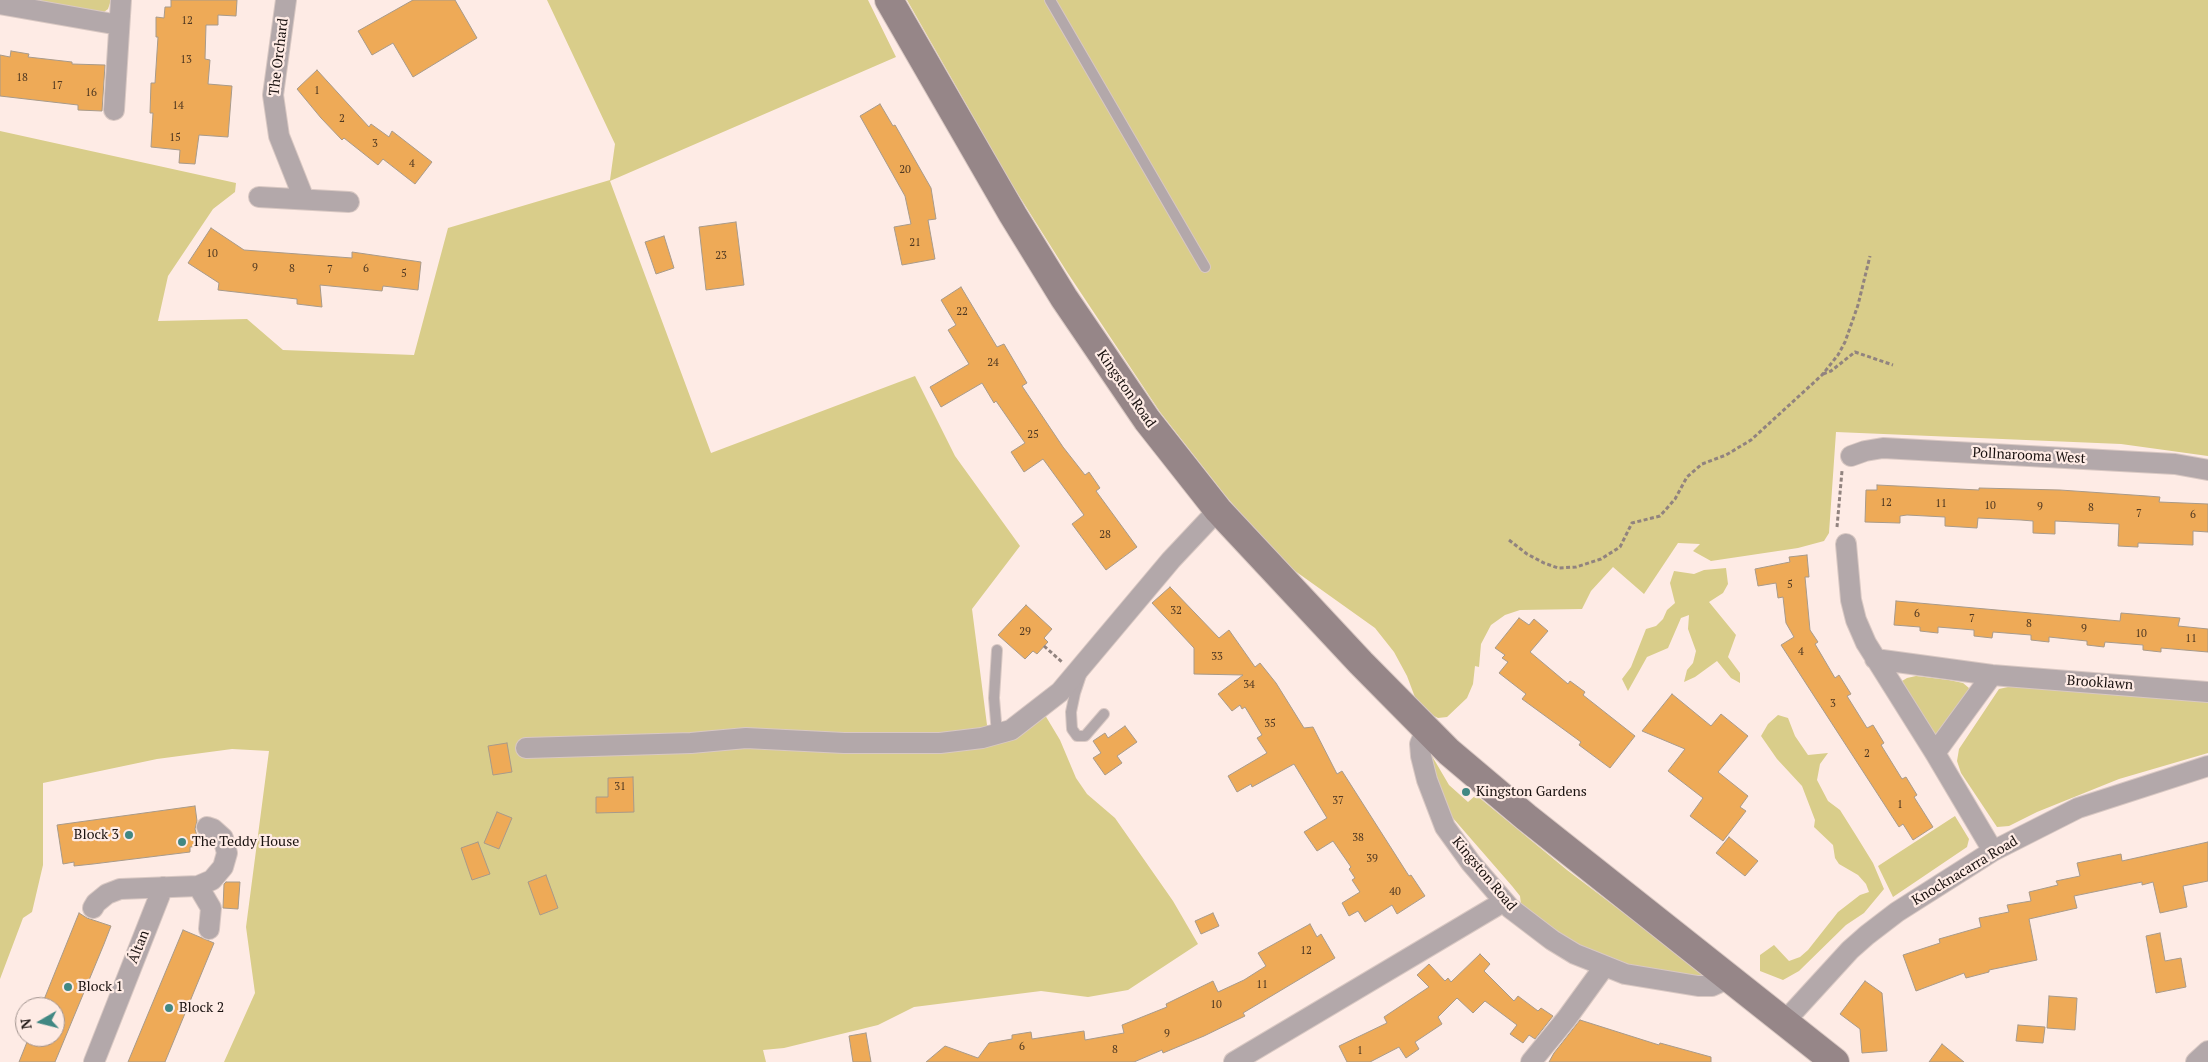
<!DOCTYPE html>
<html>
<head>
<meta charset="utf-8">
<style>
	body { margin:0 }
	#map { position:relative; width:2208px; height:1062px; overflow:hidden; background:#feebe5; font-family:"PT Serif",serif }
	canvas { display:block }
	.north { position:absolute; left:15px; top:997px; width:50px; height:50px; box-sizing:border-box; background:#feebe5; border:1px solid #a2948f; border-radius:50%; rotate:262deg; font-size:14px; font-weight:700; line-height:20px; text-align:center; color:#19110f }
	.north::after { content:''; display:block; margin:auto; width:18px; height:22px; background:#418883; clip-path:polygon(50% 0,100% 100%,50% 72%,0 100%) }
</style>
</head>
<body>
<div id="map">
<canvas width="2208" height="1062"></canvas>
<div class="north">N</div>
</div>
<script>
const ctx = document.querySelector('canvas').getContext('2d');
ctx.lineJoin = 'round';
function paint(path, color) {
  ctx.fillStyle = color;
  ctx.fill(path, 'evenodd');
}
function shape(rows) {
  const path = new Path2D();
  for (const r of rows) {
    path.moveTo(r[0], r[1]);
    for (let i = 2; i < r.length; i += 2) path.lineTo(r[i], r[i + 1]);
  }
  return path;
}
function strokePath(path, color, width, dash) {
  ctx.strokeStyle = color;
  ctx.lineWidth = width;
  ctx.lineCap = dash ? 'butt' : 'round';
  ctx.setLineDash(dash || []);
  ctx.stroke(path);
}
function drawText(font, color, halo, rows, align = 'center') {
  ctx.font = font + ' "PT Serif",serif';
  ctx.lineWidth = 4.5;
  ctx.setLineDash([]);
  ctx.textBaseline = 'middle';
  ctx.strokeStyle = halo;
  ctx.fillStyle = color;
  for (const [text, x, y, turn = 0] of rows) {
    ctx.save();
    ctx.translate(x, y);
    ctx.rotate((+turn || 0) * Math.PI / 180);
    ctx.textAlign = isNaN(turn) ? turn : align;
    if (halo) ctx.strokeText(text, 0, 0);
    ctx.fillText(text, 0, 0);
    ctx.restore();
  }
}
const green = shape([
	[35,0,111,0,108,9,104,12,98,12],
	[547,0,868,0,896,57,610,181,711,453,915,376,955,456,1020,546,972,609,987,725,1011,725,1045,715,1060,740,1076,778,1087,794,1115,818,1173,901,1198,944,1128,990,1088,997,1041,991,914,1007,878,1025,784,1048,763,1050,766,1062,224,1062,255,993,246,927,269,751,232,749,157,759,43,783,43,865,32,912,23,918,0,979,0,131,236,183,235,192,213,209,168,276,158,321,247,319,283,350,414,355,448,228,610,180,615,144],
	[907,0,2208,0,2208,456,2121,444,1836,432,1829,533,1824,541,1798,548,1711,561,1693,551,1700,544,1678,543,1644,594,1613,567,1591,591,1582,609,1520,610,1505,615,1491,625,1481,644,1479,667,1475,666,1473,684,1467,698,1447,717,1438,718,1430,714,1416,700,1407,676,1394,652,1375,628,1281,561,1225,495,1160,412,1067,272,1011,183],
	[1726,568,1728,584,1723,593,1709,602,1736,635,1728,657,1740,673,1740,683,1731,678,1717,661,1695,677,1684,682,1687,670,1693,663,1696,651,1688,629,1689,615,1681,618,1668,648,1647,657,1628,691,1622,679,1631,667,1646,629,1656,626,1663,619,1667,610,1675,603,1670,583,1674,571,1694,574,1704,570],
	[1916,676,1949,680,1963,683,1969,688,1968,696,1936,736,1903,687,1902,681,1907,678],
	[2017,685,2208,702,2208,753,2119,779,2037,812,2009,826,1997,827,1961,773,1957,761,1959,749,1999,689],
	[1778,715,1788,718,1795,736,1808,755,1828,753,1820,764,1817,780,1828,801,1840,810,1857,837,1873,863,1884,889,1864,913,1846,925,1799,971,1783,980,1760,971,1760,955,1774,945,1789,961,1800,957,1808,950,1838,912,1860,895,1869,892,1866,884,1858,875,1839,864,1835,858,1833,845,1814,827,1815,820,1802,786,1777,759,1761,736,1768,724],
	[1432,756,1449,785,1468,802,1476,795,1567,870,1700,971,1702,974,1699,978,1621,964,1588,951,1546,925,1521,904,1520,896,1512,886,1452,817,1432,766],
	[1955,816,1969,839,1967,847,1893,897,1878,866]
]);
const building = shape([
	[171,0,237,0,236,16,218,15,218,25,206,25,205,59,210,60,208,84,232,86,228,137,199,135,195,164,179,163,180,150,151,147,153,113,150,113,151,83,155,83,158,37,156,37,156,17,164,18,165,7,171,7,171,0],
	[413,0,455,0,477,38,413,77,393,43,372,55,358,31,413,0],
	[11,51,29,54,28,57,72,62,72,64,105,65,102,111,78,110,78,105,0,96,0,55,10,57,11,51],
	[317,70,369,127,371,124,389,137,392,131,432,162,415,184,383,159,378,165,344,138,342,140,321,118,297,89,317,70],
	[880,104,893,126,895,125,931,188,936,219,928,220,935,259,902,265,894,227,911,224,905,196,860,116,880,104],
	[736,222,744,285,706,290,699,227,736,222],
	[211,228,244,250,352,258,352,252,421,262,418,290,383,286,382,291,320,285,322,307,297,304,297,299,218,290,219,283,188,263,211,228],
	[664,236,674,268,656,274,645,242,664,236],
	[961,287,997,347,1004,344,1027,383,1022,386,1063,447,1085,475,1089,472,1100,488,1096,491,1137,547,1106,570,1072,524,1084,515,1043,459,1024,472,1011,452,1025,443,996,401,994,403,982,383,941,407,930,387,969,364,948,330,956,325,941,300,961,287],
	[1877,485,1979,490,1979,488,2060,490,2147,496,2160,497,2159,502,2208,504,2208,532,2193,531,2193,545,2138,543,2138,547,2118,546,2119,524,2055,521,2055,534,2033,533,2033,521,2021,520,1978,518,1977,528,1945,526,1945,517,1907,515,1900,516,1900,523,1865,522,1866,490,1877,490,1877,485],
	[1807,555,1809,577,1805,577,1810,630,1818,642,1815,644,1835,678,1839,675,1851,694,1847,696,1867,728,1873,725,1884,743,1881,745,1902,779,1906,777,1917,795,1914,797,1933,827,1913,840,1903,824,1899,827,1781,645,1794,637,1786,623,1783,597,1778,598,1776,583,1758,586,1755,569,1790,562,1789,557,1807,555],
	[1170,587,1219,638,1229,630,1255,667,1260,663,1276,683,1304,728,1313,727,1337,774,1342,771,1409,876,1411,875,1425,896,1397,914,1392,905,1365,922,1358,911,1349,916,1342,903,1360,892,1352,880,1355,878,1349,869,1351,867,1333,841,1317,851,1304,832,1327,818,1294,764,1252,787,1251,784,1237,792,1228,776,1267,753,1257,738,1262,735,1245,707,1242,709,1240,705,1232,711,1218,694,1243,675,1194,674,1194,648,1152,603,1170,587],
	[1896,601,2120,621,2121,613,2180,618,2178,626,2208,629,2208,652,2161,648,2161,652,2143,650,2143,645,2105,642,2104,647,2087,645,2087,641,2049,637,2049,642,2031,640,2031,635,1993,632,1992,638,1974,636,1974,630,1938,627,1938,633,1920,631,1920,627,1894,625,1896,601],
	[1026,605,1052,629,1044,638,1048,642,1037,654,1033,651,1025,659,998,635,1026,605],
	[1519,618,1529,625,1534,619,1548,631,1530,652,1568,684,1570,681,1585,692,1583,695,1635,736,1610,768,1579,745,1581,742,1522,699,1526,694,1499,673,1508,662,1502,658,1505,655,1495,648,1519,618],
	[1672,694,1711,726,1721,714,1748,736,1718,772,1748,796,1740,807,1746,811,1723,841,1690,816,1703,798,1668,771,1685,749,1642,731,1672,694],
	[1125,726,1137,742,1117,756,1122,763,1105,775,1093,758,1101,753,1093,741,1105,733,1108,738,1125,726],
	[507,743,512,772,493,775,488,746,507,743],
	[633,777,634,812,596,813,596,797,608,797,608,778,633,777],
	[195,806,197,821,195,829,200,846,190,847,190,852,93,864,74,866,74,862,63,864,57,825,195,806],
	[497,812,512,818,499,849,484,843,497,812],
	[1729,837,1758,861,1745,876,1716,853,1729,837],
	[478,842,490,874,472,880,461,848,478,842],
	[2208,842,2208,881,2183,886,2187,907,2160,913,2153,882,2142,885,2142,882,2074,896,2077,908,2029,919,2037,960,1989,970,1989,972,1966,978,1964,973,1916,991,1903,955,1940,943,1939,939,1981,927,1979,918,2009,912,2007,905,2031,901,2029,892,2058,885,2056,881,2080,876,2077,863,2121,854,2122,861,2208,842],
	[546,875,558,908,540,915,528,882,546,875],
	[226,882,240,882,238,909,223,908,224,884,226,882],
	[79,913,87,918,111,926,104,944,55,1062,19,1062,29,1037,55,1037,55,1007,41,1007,79,913],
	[1213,913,1219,926,1201,934,1195,921,1213,913],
	[1310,924,1317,937,1321,934,1335,958,1243,1013,1245,1016,1204,1036,1163,1053,1162,1050,1134,1062,926,1062,945,1046,978,1058,989,1043,1012,1039,1012,1035,1031,1032,1032,1039,1084,1031,1085,1040,1124,1033,1122,1025,1167,1007,1166,1004,1213,981,1218,992,1244,980,1266,966,1258,953,1310,924],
	[183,930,214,943,165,1062,128,1062,183,930],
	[2160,933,2165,961,2181,958,2186,987,2156,993,2146,936,2160,933],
	[1480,954,1490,964,1484,971,1514,1001,1518,996,1538,1011,1541,1008,1553,1016,1535,1039,1529,1035,1523,1043,1510,1034,1517,1025,1485,1001,1473,1013,1457,998,1438,1017,1442,1024,1415,1042,1419,1049,1406,1058,1399,1047,1370,1062,1347,1062,1339,1046,1387,1023,1384,1017,1429,987,1417,975,1429,964,1445,981,1448,978,1451,982,1480,954],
	[1865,981,1882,993,1887,1051,1862,1053,1860,1029,1840,1014,1865,981],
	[2049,996,2077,998,2075,1030,2047,1028,2049,996],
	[1580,1020,1659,1045,1660,1043,1711,1057,1711,1062,1549,1062,1554,1053,1580,1020],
	[2018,1025,2045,1027,2043,1043,2016,1041,2018,1025],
	[866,1033,871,1062,853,1062,849,1036,866,1033],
	[1942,1044,1964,1062,1929,1062,1942,1044]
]);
const path = shape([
	[1823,374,1831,371,1855,352,1893,365],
	[1837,527,1842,471],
	[1509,540,1527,554,1544,563,1558,568,1576,567,1601,559,1620,547,1632,523,1660,516,1675,499,1687,477,1702,464,1726,455,1751,440,1822,375,1838,355,1845,342,1858,305,1870,256],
	[1044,646,1062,662]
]);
const lane = shape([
	[1050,0,1205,267],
	[1081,675,1075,693,1071,712,1072,729,1077,736,1085,736,1104,714],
	[997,734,994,698,997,650]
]);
const street = shape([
	[286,0,273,95,279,136,304,199],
	[0,4,119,25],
	[114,110,121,0],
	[259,197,349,202],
	[1851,456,1865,451,1883,448,2175,464,2208,470],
	[1846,544,1851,600,1856,620,1866,643,1935,753,1993,851],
	[1875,659,1992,675,2208,692],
	[1426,730,1420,744,1421,756,1427,780,1445,827,1471,863,1510,908,1552,940,1575,954,1625,974,1698,986,1712,986,1723,981,1728,976],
	[526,748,691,743,746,738,844,743,940,743,982,738,1011,730,1060,692,1171,560,1218,510],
	[1935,753,1992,675],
	[198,886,211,908,209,929],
	[93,908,96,903,107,894,120,889,198,886,212,880,223,867,227,853,223,838,213,829,207,827],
	[1785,1021,1850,950,1867,935,1897,912,1993,851,2078,808,2208,766],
	[94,1062,163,887],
	[1234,1062,1503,902],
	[1531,1062,1567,1018,1604,967],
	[2196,1062,2208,1051]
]);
const secondary = shape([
	[889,0,1013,215,1064,298,1147,420,1218,510,1361,663,1449,752,1526,817,1835,1062]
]);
const markers = [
	[1466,792,5,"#418883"],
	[129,835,5,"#418883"],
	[182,842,5,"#418883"],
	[68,987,5,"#418883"],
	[169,1008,5,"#418883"]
];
const numberNames = [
	["12",187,21],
	["13",186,60],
	["18",22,78],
	["17",57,86],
	["1",317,91],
	["16",91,93],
	["14",178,106],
	["2",342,119],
	["15",175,138],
	["3",375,144],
	["4",412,164],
	["20",905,170],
	["21",915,243],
	["10",212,254],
	["23",721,256],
	["9",255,268],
	["8",292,269],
	["6",366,269],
	["7",330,270],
	["5",404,274],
	["22",962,312],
	["24",993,363],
	["25",1033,435],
	["12",1886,503],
	["11",1941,504],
	["10",1990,506],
	["9",2040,507],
	["8",2091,508],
	["7",2139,514],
	["6",2193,515],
	["28",1105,535],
	["5",1790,585],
	["32",1176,611],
	["6",1917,614],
	["7",1972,619],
	["8",2029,624],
	["9",2084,629],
	["29",1025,632],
	["10",2141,634],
	["11",2191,639],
	["4",1801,652],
	["33",1217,657],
	["34",1249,685],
	["3",1833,704],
	["35",1270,724],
	["2",1867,754],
	["31",620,787],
	["37",1338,801],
	["1",1900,805],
	["38",1358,838],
	["39",1372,859],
	["40",1395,892],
	["12",1306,951],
	["11",1262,985],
	["10",1216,1005],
	["9",1167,1034],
	["6",1022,1047],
	["8",1115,1050],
	["1",1360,1051]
];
const streetNames = [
	["The Orchard",279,57,-83],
	["Kingston Road",1126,389,55],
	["Pollnarooma West",2029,456,3],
	["Brooklawn",2100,683,4],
	["Knocknacarra Road",1965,871,-31],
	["Kingston Road",1484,874,50],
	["Áltan",139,947,-68]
];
const poiNames = [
	["Kingston Gardens",1476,792],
	["Block 3",119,835,"right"],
	["The Teddy House",192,842],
	["Block 1",78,987],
	["Block 2",179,1008]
];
paint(green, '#d9cd8a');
paint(building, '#eeaa57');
strokePath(building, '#a89a8a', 1);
strokePath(lane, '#d9c8c3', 12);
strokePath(street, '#d9c8c3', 22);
strokePath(secondary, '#d9c8c3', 30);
strokePath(path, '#91837f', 3, [4, 2.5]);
strokePath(lane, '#b3a8aa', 10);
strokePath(street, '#b3a8aa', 20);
strokePath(secondary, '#968688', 28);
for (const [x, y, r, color] of markers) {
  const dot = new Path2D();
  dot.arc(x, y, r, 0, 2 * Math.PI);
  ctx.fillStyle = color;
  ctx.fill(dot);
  strokePath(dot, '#feebe5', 2);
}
drawText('11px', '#4e3721', null, numberNames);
drawText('14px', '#19110f', '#feebe5', streetNames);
drawText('14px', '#19110f', '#feebe5', poiNames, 'left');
</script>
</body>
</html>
